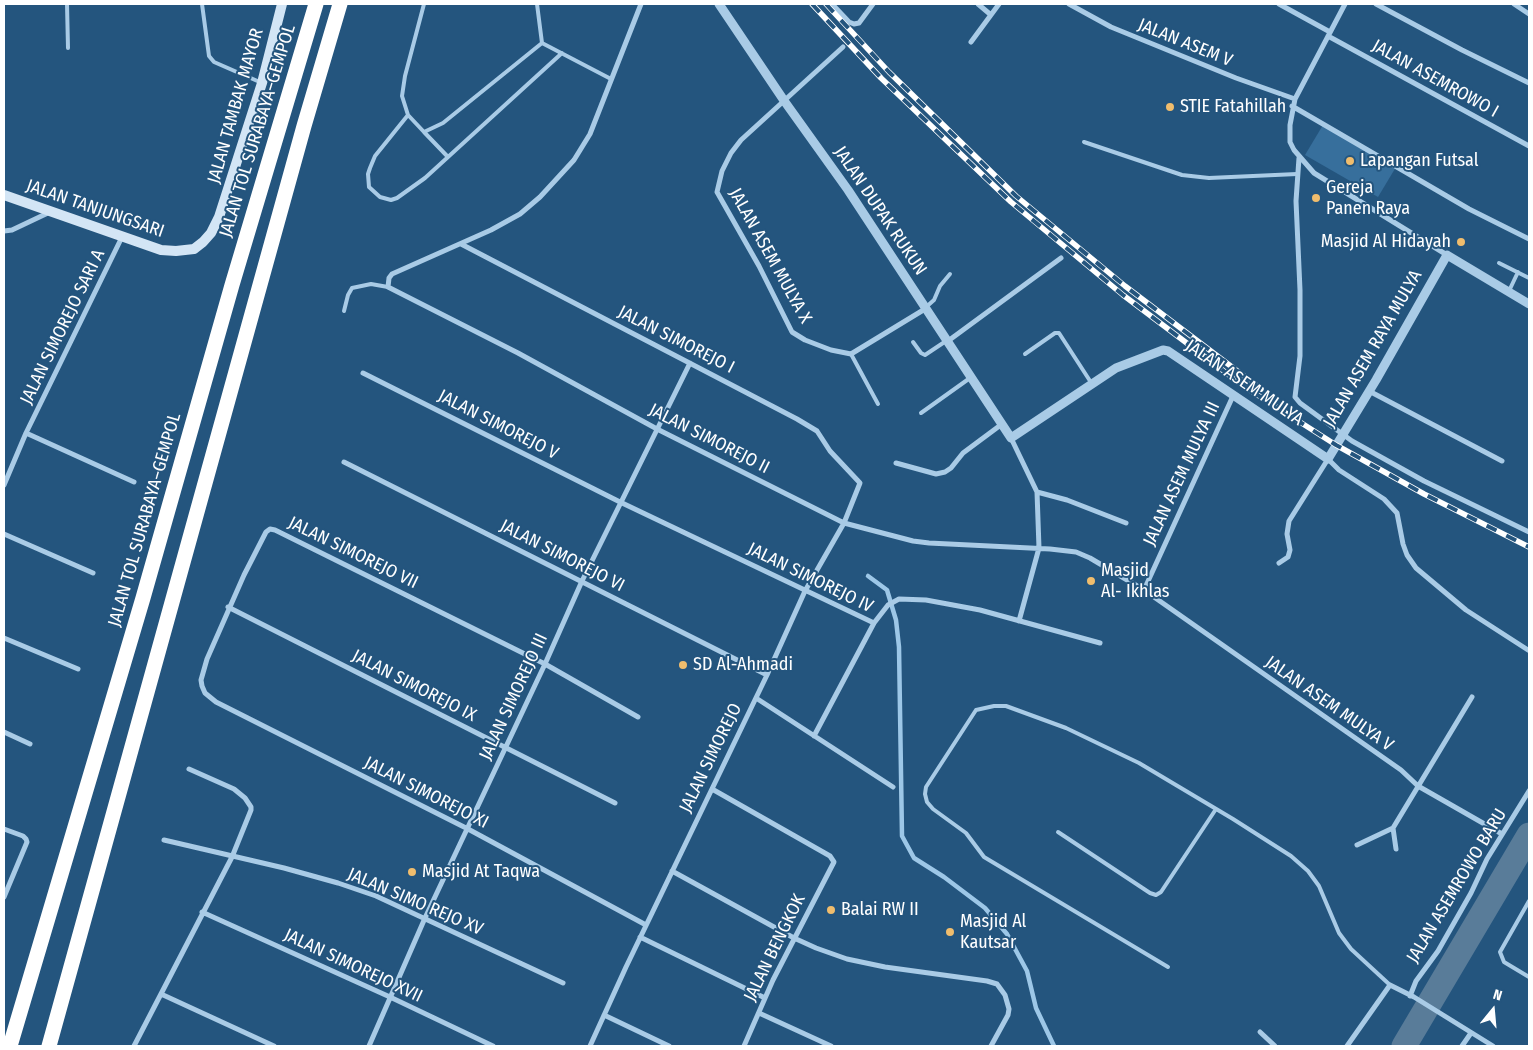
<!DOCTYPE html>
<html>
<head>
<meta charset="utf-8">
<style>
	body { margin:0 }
	#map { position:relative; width:1533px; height:1050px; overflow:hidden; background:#24557e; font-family:"Fira Sans Condensed",sans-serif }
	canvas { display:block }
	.frame { position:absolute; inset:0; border:5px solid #fff; pointer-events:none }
	.north { position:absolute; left:1468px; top:985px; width:50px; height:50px; -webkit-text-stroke:4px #24557e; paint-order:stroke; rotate:17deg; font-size:14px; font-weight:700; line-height:20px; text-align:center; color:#fff }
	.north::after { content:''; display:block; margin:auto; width:18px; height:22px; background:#fff; clip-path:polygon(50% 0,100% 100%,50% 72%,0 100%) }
</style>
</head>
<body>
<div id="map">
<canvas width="1533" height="1050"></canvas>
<div class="frame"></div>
<div class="north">N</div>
</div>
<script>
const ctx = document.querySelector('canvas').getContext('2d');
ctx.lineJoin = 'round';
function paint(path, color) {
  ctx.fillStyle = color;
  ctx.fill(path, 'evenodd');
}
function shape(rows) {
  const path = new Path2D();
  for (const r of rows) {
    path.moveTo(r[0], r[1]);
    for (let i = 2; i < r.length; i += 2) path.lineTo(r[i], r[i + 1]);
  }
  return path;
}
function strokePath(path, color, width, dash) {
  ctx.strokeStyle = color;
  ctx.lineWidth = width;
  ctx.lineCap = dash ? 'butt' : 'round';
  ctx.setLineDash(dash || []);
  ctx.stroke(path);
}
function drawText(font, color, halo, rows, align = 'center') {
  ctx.font = font + ' "Fira Sans Condensed",sans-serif';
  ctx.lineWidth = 4;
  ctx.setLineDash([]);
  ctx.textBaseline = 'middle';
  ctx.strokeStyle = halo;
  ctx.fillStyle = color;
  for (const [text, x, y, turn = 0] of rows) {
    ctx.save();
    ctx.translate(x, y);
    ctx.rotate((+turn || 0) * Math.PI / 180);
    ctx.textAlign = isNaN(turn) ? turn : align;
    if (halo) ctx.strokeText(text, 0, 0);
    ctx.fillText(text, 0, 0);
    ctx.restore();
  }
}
const green = shape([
	[1323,125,1396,167,1378,197,1305,155]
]);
const stream = shape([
	[868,576,887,590,896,620,899,647,902,836,914,858,944,877,985,908,1007,934,1027,971,1036,1008,1054,1046]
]);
const river = shape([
	[1404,1046,1529,835]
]);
const service = shape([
	[67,4,68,48],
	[202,4,209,56,214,62,262,83],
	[424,4,405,76,402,96,408,115,424,132,443,123,542,43],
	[537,4,542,43],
	[542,43,611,79],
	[408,115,375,156,370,168,368,174,369,187,380,197,391,200,397,198,425,178,562,53],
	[424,132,448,157],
	[1084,142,1182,175,1209,178,1297,174],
	[1499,263,1529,278],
	[1509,291,1518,272],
	[925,308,934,300,940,286,950,274],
	[344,311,348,295,352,288,371,284,388,287],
	[913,342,921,353,925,355,946,341],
	[851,354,878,404],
	[1025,354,1055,333,1059,333,1092,384],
	[921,413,970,378],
	[1058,832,1150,893,1156,895,1161,892,1216,809],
	[1529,901,1500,952,1504,962,1529,977],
	[1168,967,984,857,966,833,933,809,927,802,925,794,926,787,976,710,994,706,1006,706,1066,728,1139,763,1233,819,1291,856,1308,871,1319,886,1339,933,1351,949,1390,985]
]);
const minor = shape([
	[641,4,590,134,574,160,540,197,520,214,491,230,392,274,389,278,388,287,518,353,657,429,844,523,913,541,929,543,1050,549,1076,552,1090,558,1144,590,1401,770,1418,786,1502,834],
	[832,4,849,22,854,24,859,23,873,4],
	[978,4,991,15],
	[1069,4,1111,27,1236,78,1295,99],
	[1279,4,1330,32],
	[1345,4,1295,99,1290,125,1290,142,1294,150,1314,173,1447,255],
	[1376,4,1462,50,1529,83],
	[1514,4,1529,14],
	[1328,36,1529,146],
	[971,42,999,4],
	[843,47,741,140,731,153,722,171,717,192,759,266,792,332,805,340,831,350,851,354,925,309],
	[1292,106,1469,209,1529,239],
	[1299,158,1296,201,1300,290,1300,356,1295,397,1300,403,1352,441,1424,481,1529,532],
	[4,231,12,230,50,212],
	[461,244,797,419,817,431,830,451,860,483,844,523,805,591,767,675,626,967,590,1046],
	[948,341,1061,258],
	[363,373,620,502,874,623,814,736],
	[1369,391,1502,461],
	[26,433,134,482],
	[1011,438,1037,492,1039,548,1019,621],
	[344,462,767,675],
	[896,463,936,474,945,472,951,468,963,453,1002,424],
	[4,485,26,433,122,237],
	[1037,492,1067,500,1126,523],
	[4,534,93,573],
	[1279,563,1288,557,1290,550,1287,534,1289,521,1328,459,1339,470,1384,499,1397,513,1403,544,1407,555,1416,568,1466,610,1528,650],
	[1144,590,1233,396],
	[228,607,615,803],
	[874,623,888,605,899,599,926,600,980,610,1100,643],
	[4,638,78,669],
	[756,698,893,787],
	[638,717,545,664,275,530,270,529,266,532,244,575,207,659,201,680,202,686,205,693,216,702,468,829,646,925],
	[4,732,30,744],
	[712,789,830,856,834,862,773,980,744,1046],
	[4,829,23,836,26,839,27,842,4,897],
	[164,840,284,868,338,883,376,896,563,983],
	[1357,845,1393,828],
	[1396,849,1393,828,1472,697],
	[672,871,794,938,816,948,847,959,885,967,987,981,997,984,1005,995,1009,1009,1008,1015,991,1046],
	[202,912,390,997,493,1046],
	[640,937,765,998],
	[161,994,274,1046],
	[1410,996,1416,981,1438,951,1471,893,1487,859,1529,791],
	[759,1013,831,1046],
	[604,1015,669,1046],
	[1260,1032,1275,1046],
	[134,1046,232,857,251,810,251,807,245,798,234,789,189,769],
	[369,1046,425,918,545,664,582,581,690,363],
	[1347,1046,1390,985,1414,997,1493,1046],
	[1462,1046,1471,1033]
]);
const tertiary = shape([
	[719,4,785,102,848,190,1011,438,1116,368,1163,350,1168,351,1328,459,1376,380,1447,255,1529,304]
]);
const secondary = shape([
	[4,195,161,250,176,251,194,249,203,242,211,233,219,217,262,83,282,4]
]);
const motorway = shape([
	[10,1046,143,598,232,285,316,4],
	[49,1046,304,126,340,4]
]);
const rail = shape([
	[812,4,881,78,1011,202,1123,295,1245,387,1336,445,1424,494,1529,547],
	[826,4,889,72,1016,196,1125,286,1261,389]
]);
const markers = [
	[1170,107,5,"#f0bd6d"],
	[1350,161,5,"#f0bd6d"],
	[1316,198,5,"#f0bd6d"],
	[1461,242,5,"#f0bd6d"],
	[1091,581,5,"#f0bd6d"],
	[683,665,5,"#f0bd6d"],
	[412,872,5,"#f0bd6d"],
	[831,910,5,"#f0bd6d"],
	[950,932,5,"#f0bd6d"]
];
const streetNames = [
	["JALAN ASEM V",1185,43,22],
	["JALAN ASEMROWO I",1435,79,29],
	["JALAN TAMBAK MAYOR",236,106,-74],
	["JALAN TOL SURABAYA–GEMPOL",258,131,-73],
	["JALAN TANJUNGSARI",95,209,19],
	["JALAN DUPAK RUKUN",880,211,56],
	["JALAN ASEM MULYA X",770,256,61],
	["JALAN SIMOREJO SARI A",63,327,-64],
	["JALAN SIMOREJO I",676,340,27],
	["JALAN ASEM RAYA MULYA",1373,349,-60],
	["JALAN ASEM MULYA",1244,383,34],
	["JALAN SIMOREJO V",498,425,27],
	["JALAN SIMOREJO II",709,439,27],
	["JALAN ASEM MULYA III",1182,474,-65],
	["JALAN TOL SURABAYA–GEMPOL",145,520,-74],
	["JALAN SIMOREJO VII",353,553,26],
	["JALAN SIMOREJO VI",562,556,27],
	["JALAN SIMOREJO IV",810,578,26],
	["JALAN SIMOREJO IX",414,686,27],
	["JALAN SIMOREJO III",514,697,-65],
	["JALAN ASEM MULYA V",1329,704,35],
	["JALAN SIMOREJO",711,758,-64],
	["JALAN SIMOREJO XI",426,793,27],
	["JALAN ASEMROWO BARU",1457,886,-59],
	["JALAN SIMO REJO XV",415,902,23],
	["JALAN BENGKOK",775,948,-64],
	["JALAN SIMOREJO XVII",353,966,25]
];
const poiNames = [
	["STIE Fatahillah",1180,107],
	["Lapangan Futsal",1360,161],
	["Gereja",1326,188],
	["Panen Raya",1326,209],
	["Masjid Al Hidayah",1451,242,"right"],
	["Masjid",1101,571],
	["Al- Ikhlas",1101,592],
	["SD Al-Ahmadi",693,665],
	["Masjid At Taqwa",422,872],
	["Balai RW II",841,910],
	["Masjid Al",960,922],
	["Kautsar",960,943]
];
paint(green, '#376f9c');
strokePath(stream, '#9dc7e7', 4.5);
strokePath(river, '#597c99', 25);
strokePath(service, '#a9cbe6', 4);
strokePath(minor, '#a9cbe6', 5);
strokePath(tertiary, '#a9cbe6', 9);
strokePath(secondary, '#d3e5f5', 10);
strokePath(motorway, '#fff', 15);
strokePath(rail, '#fff', 5.5);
strokePath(rail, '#24557e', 4, [11]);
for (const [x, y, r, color] of markers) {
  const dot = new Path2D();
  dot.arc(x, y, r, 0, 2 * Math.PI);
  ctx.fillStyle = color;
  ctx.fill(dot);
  strokePath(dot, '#24557e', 2);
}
drawText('18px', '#fff', '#24557e', streetNames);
drawText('18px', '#fff', '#24557e', poiNames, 'left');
</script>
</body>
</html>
